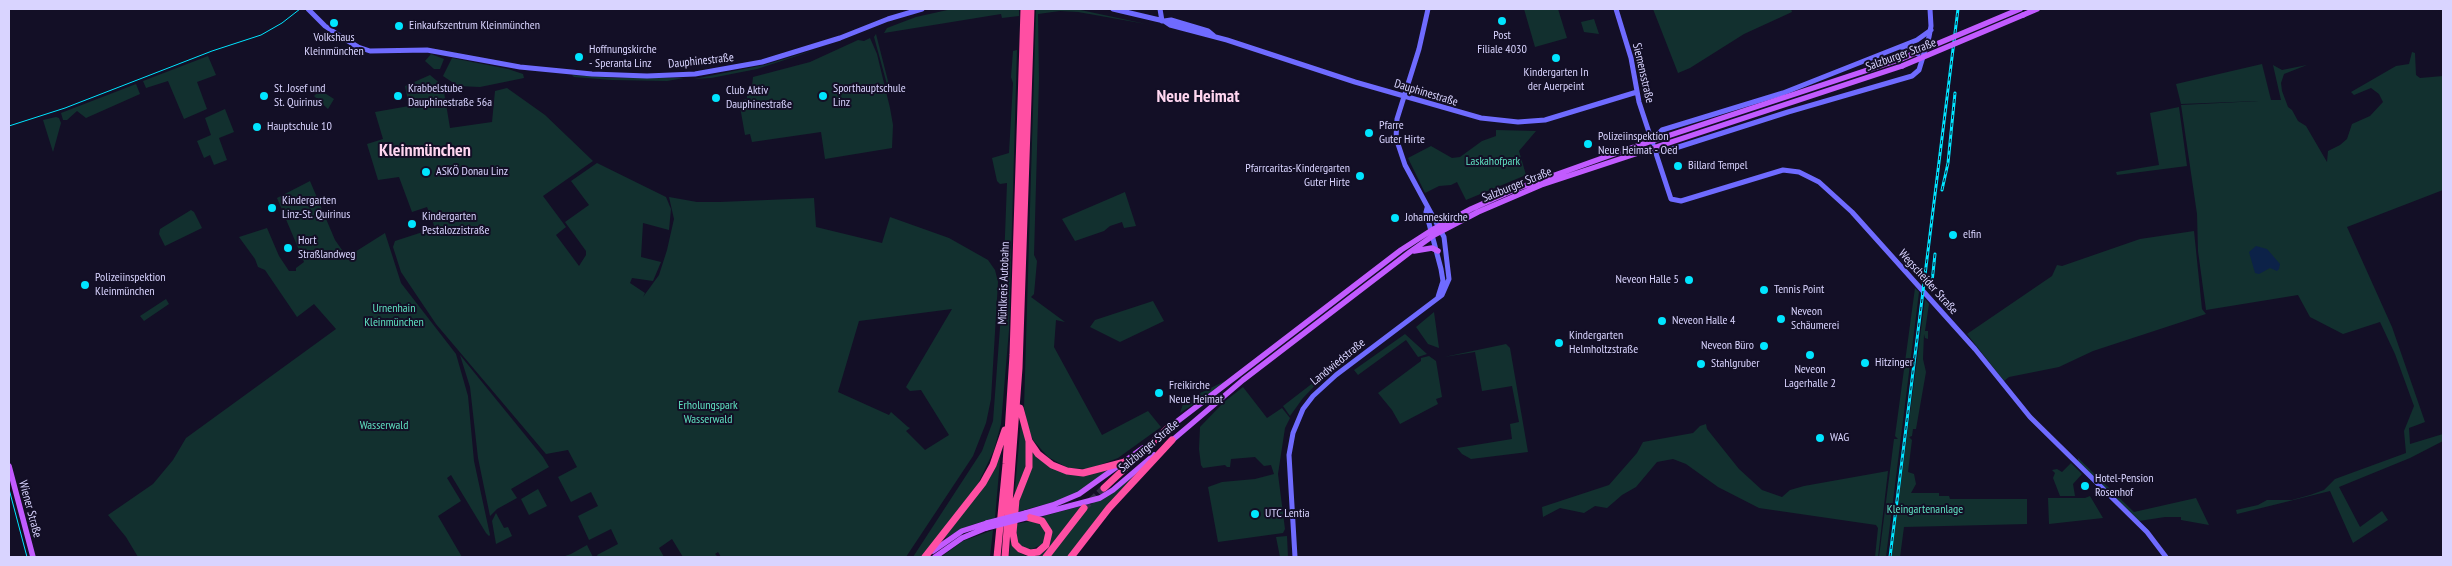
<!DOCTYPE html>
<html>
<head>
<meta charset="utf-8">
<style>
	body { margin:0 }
	#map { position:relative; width:2452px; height:566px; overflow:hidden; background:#130f26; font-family:"PT Sans Narrow",sans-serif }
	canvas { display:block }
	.frame { position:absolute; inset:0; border:10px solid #d9d4ff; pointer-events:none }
</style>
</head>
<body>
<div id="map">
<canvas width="2452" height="566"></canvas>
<div class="frame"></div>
</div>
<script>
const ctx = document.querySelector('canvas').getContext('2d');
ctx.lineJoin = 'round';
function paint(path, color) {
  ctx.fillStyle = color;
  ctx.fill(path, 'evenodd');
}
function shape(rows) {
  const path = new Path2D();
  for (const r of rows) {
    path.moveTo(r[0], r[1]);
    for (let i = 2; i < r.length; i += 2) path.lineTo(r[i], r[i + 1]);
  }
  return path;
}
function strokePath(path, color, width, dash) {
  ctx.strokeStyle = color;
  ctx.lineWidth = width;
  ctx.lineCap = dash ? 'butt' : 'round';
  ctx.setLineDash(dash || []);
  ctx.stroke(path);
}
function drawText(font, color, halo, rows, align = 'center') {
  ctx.font = font + ' "PT Sans Narrow",sans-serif';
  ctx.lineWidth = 4;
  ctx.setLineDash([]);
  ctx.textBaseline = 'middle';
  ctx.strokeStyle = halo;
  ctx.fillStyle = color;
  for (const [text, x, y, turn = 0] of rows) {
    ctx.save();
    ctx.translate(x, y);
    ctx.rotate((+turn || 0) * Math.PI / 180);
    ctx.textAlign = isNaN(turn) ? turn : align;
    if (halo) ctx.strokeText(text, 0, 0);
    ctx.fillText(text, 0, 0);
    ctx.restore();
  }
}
const green = shape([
	[952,9,1019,9,1019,16,1002,18,1001,14,884,33,887,28,916,17],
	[1036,9,1076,9,1146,24,1078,12,1060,11,1038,14,1039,79,1034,255,1037,261,1034,294,1031,297,1065,322,1056,320,1054,347,1102,435,1148,411,1161,427,1118,458,1089,469,1068,468,1048,457,1033,440,1028,428,1024,407],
	[1524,9,1558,9,1567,38,1535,47],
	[1653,9,1791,9,1792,12,1744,34,1690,68,1678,73],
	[1594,19,1599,34,1584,32,1581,22],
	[876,34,889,85,888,88,874,37],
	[870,38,877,54,890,108,893,125,892,148,825,159,821,132,752,142,750,134,745,135,739,101,747,99,747,91,752,86,753,77,810,62,858,40,864,41],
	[818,49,757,69,711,78,694,79,764,65],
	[1017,50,1009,330,1001,424,994,450,978,484,922,557,913,557,982,451,993,421,1003,287,1007,183,1000,184,997,181,992,158,1009,153,1013,83,1011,77,1013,51],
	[2412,52,2415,53,2416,75,2420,78,2443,76,2443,190,2347,227,2392,327,2425,422,2409,428,2410,444,2443,434,2443,441,2410,458,2339,487,2360,527,2382,511,2388,520,2353,543,2330,491,2237,514,2236,510,2258,505,2267,500,2292,500,2310,495,2324,490,2335,479,2406,453,2404,431,2414,406,2395,354,2380,322,2343,334,2310,317,2298,295,2206,310,2198,251,2197,214,2181,105,2259,101,2181,104,2176,84,2262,64,2271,100,2281,100,2273,65,2282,70,2307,65,2284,74,2281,83,2282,91,2288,107,2292,110,2298,121,2306,126,2327,162,2328,151,2340,145,2347,139,2352,124,2370,116,2383,102,2379,94,2371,88,2354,95,2351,92,2396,66,2409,64],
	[431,54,444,59,440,69,434,69,425,61],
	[208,56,216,75,197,82,207,109,184,119,168,81,146,88,143,81],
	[452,58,508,69,523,74,524,78,480,87,458,86,443,76],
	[430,75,443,86,450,128,492,122,495,91,507,88,545,115,593,161,543,196,566,227,556,235,579,266,586,255,586,251,565,222,589,205,571,181,597,163,666,197,671,209,669,230,643,223,641,257,661,262,653,281,632,278,630,283,645,293,643,297,659,275,667,250,674,219,669,197,697,202,720,202,814,198,816,227,882,243,890,217,949,238,988,260,995,270,998,282,991,399,986,423,973,456,906,557,721,557,718,552,715,554,718,557,683,557,672,539,659,548,664,557,598,557,597,555,618,544,611,529,589,540,578,516,598,506,591,492,571,502,558,477,577,467,568,450,546,454,436,324,401,272,393,247,395,241,435,228,427,207,412,212,399,177,378,180,367,144,383,139,375,112,409,106,405,86],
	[952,309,906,387,910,391,921,390,949,435,925,450,906,431,910,428,908,427,891,412,889,415,838,392,859,321],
	[572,75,614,78,684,78,667,81,612,80,574,77],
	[136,84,140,94,86,118,77,111,67,120,63,120,61,113],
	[320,90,334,99,328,109,314,96],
	[2179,107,2187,166,2117,175,2116,172,2159,165,2150,113],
	[225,109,234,132,219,138,227,160,214,165,210,155,204,158,197,141,211,135,205,118],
	[56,117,59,118,61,123,53,152,43,120],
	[1496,130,1536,131,1519,151,1526,175,1466,200,1457,182,1451,185,1439,186,1425,193,1408,158,1431,146,1452,158,1460,157,1482,141,1496,136],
	[310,181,335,240,347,257,385,233,401,283,456,354,468,396,474,461,490,535,489,536,486,533,451,475,447,478,461,501,438,516,462,557,138,557,126,537,108,515,153,484,173,460,186,438,336,329,314,304,297,317,265,270,258,267,255,259,239,237,267,228,279,256,289,271,296,271,296,268,304,262,277,198],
	[1125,192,1136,226,1124,228,1122,222,1110,226,1104,231,1075,241,1062,219],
	[191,210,194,212,202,228,165,246,159,234,160,229],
	[2194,231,2202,309,2206,314,2093,351,2059,367,2009,377,2004,381,1967,334,2052,276,2057,265,2062,266,2140,239],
	[1915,288,1919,292,1886,557,1879,557,1894,439,1898,439,1895,436],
	[166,299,169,304,144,321,140,316],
	[1925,299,1929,304,1925,331,1928,331,1928,339,1925,338,1924,334,1923,359,1926,372,1916,429,1913,429,1912,436,1909,437,1912,440,1908,472,1914,474,1916,484,1911,493,1939,493,1939,496,1949,496,1950,499,2027,499,2027,524,1904,527,1900,557,1891,557],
	[1153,301,1164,321,1120,342,1090,327,1095,320],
	[1434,312,1439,348,1428,344,1416,327],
	[1405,334,1427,354,1418,357,1406,340,1358,375,1354,370],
	[1506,344,1510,348,1528,452,1471,459,1462,454,1457,448,1512,439,1510,424,1519,422,1512,386,1482,391,1475,352,1444,357],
	[460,355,543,457,549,467,511,489,517,498,497,509,490,516,478,458,470,387],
	[1429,356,1436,361,1442,397,1436,399,1438,404,1400,424,1392,410,1378,393,1421,361,1421,358],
	[1331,369,1303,398,1290,416,1283,406],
	[1225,381,1208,395,1180,413,1183,404,1190,398],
	[1243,387,1267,418,1282,408,1290,418,1285,428,1278,474,1285,529,1283,533,1218,542,1208,487,1222,482,1255,479,1274,474,1271,465,1264,466,1255,457,1231,459,1230,467,1227,467,1225,465,1203,468,1201,465,1199,449,1200,427,1224,402],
	[1021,421,1027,444,1027,462,1014,499],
	[1706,424,1707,429,1739,469,1762,490,1782,497,1790,490,1804,486,1888,471,1878,557,1875,557,1878,528,1876,525,1759,508,1718,487,1686,464,1673,459,1657,462,1636,487,1622,495,1607,508,1595,506,1584,513,1560,508,1543,517,1542,507,1609,485,1637,453,1643,442,1693,433,1700,426],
	[1001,449,995,518,971,525,943,539,981,490],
	[1032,450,1064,473,1117,465,1075,494,1057,501,1017,512],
	[2078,458,2134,512,2196,498,2209,525,2181,520,2181,517,2165,517,2139,521,2078,461],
	[2071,463,2082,474,2073,484,2075,496,2060,496,2053,478,2055,473,2052,470,2057,469,2062,472],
	[1141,468,1097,518,1067,557,1049,557,1091,504,1106,496],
	[538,489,547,506,529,515,521,499],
	[2090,496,2103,518,2049,524,2048,498,2085,498],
	[1085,505,1068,523,1042,557,1009,557,1011,539,1016,550,1022,554,1029,557,1039,555,1048,549,1051,540,1050,527,1043,518,1044,516],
	[496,513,504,528,508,527,512,536,496,544,492,521],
	[1031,521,1042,525,1046,535,1043,544,1032,549,1024,548,1016,541,1016,524],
	[993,530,990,557,941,557,963,541],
	[1287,536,1288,557,1280,557,1276,537],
	[587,545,593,557,562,557,571,554]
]);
const water = shape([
	[2256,246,2267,249,2280,264,2279,269,2277,271,2270,268,2259,274,2255,273,2249,252]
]);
const highwayTunnel = shape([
	[1084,508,1104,488]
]);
const secondary = shape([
	[308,9,325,26,340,36,358,47,370,51,427,50,520,67,592,74,647,76,695,74,762,62,840,38,888,19,922,9],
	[1113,9,1164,21,1171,20,1208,31,1214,36],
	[1160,9,1162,21],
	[1616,9,1631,58,1639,102,1671,199,1681,201,1783,170,1799,172,1819,182,1852,212,1975,349,2030,417,2147,532,2166,557],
	[1164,21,1170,25,1227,40,1355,82,1481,118,1518,122,1545,120,1637,92],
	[1901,47,1914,49,1918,54],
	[1651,141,1662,130,1783,93,1917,40,1931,30],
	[1654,148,1663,152,1788,112,1912,76,1919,70,1929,37,1931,26,1930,9],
	[1427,208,1426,212,1441,269,1443,281,1438,297],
	[1295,557,1289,455,1293,433,1303,409,1313,396,1336,375,1442,295,1449,279,1444,237,1405,165,1396,138,1397,119,1419,49,1428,9]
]);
const primary = shape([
	[2023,15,2037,9],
	[1414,251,1432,248,1438,251],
	[1166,430,1401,250,1432,230,1471,209,1516,189,1625,150,1901,59],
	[1169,443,1243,380,1410,252,1434,235,1478,212,1541,185,1902,66],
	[9,466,33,557],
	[1026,513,1053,505,1079,494,1143,448],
	[1028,517,1100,498,1113,490,1154,455],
	[933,551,962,531,987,523],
	[935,557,962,538,986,528]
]);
const highway = shape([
	[1020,408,1029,441,1038,454,1052,465,1067,471,1083,473,1125,462],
	[1104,488,1169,427],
	[1027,517,1042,521,1049,532,1046,545,1038,552,1030,553,1020,549,1015,544,1013,533,1016,500,1029,467,1029,441],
	[925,557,983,483,993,465,1005,430],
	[997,557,1006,464,1013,355,1024,9],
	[1005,557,1019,368,1031,9],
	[1046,557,1084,508],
	[1071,557,1109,508,1172,440]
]);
const tram = shape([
	[9,126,65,108,212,51,261,35,282,23,300,9],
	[9,489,27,557]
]);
const rail = shape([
	[1942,190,1948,163,1955,93],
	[1932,282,1935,254],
	[1890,557,1958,9]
]);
const primaryBridge = shape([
	[1901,59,2020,9],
	[1902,66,2023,15],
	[987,523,1026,513],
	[986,528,1025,518]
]);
const markers = [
	[1502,21,5,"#00e5ff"],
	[334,23,5,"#00e5ff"],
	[399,26,5,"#00e5ff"],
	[579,57,5,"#00e5ff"],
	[1556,58,5,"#00e5ff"],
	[264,96,5,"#00e5ff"],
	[398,96,5,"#00e5ff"],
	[823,96,5,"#00e5ff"],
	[716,98,5,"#00e5ff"],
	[257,127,5,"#00e5ff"],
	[1369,133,5,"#00e5ff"],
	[1588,144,5,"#00e5ff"],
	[1678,166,5,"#00e5ff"],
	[426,172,5,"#00e5ff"],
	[1360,176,5,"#00e5ff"],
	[272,208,5,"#00e5ff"],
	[1395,218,5,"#00e5ff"],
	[412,224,5,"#00e5ff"],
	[1953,235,5,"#00e5ff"],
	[288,248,5,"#00e5ff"],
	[1689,280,5,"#00e5ff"],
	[85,285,5,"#00e5ff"],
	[1764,290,5,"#00e5ff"],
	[1781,319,5,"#00e5ff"],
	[1662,321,5,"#00e5ff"],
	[1559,343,5,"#00e5ff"],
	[1764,346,5,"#00e5ff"],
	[1810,355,5,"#00e5ff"],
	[1865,363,5,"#00e5ff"],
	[1701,364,5,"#00e5ff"],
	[1159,393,5,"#00e5ff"],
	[1820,438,5,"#00e5ff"],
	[2085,486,5,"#00e5ff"],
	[1255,514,5,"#00e5ff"]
];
const poiNames = [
	["Einkaufszentrum Kleinmünchen",409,26],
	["Post",1502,36,"center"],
	["Filiale 4030",1502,50,"center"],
	["Volkshaus",334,38,"center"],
	["Kleinmünchen",334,52,"center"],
	["Hoffnungskirche",589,50],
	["- Speranta Linz",589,64],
	["Kindergarten In",1556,73,"center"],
	["der Auerpeint",1556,87,"center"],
	["St. Josef und",274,89],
	["St. Quirinus",274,103],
	["Krabbelstube",408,89],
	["Dauphinestraße 56a",408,103],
	["Sporthauptschule",833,89],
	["Linz",833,103],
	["Club Aktiv",726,91],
	["Dauphinestraße",726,105],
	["Pfarre",1379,126],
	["Guter Hirte",1379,140],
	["Hauptschule 10",267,127],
	["Polizeiinspektion",1598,137],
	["Neue Heimat - Oed",1598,151],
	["Billard Tempel",1688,166],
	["Pfarrcaritas-Kindergarten",1350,169,"right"],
	["Guter Hirte",1350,183,"right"],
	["ASKÖ Donau Linz",436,172],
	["Kindergarten",282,201],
	["Linz-St. Quirinus",282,215],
	["Kindergarten",422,217],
	["Pestalozzistraße",422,231],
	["Johanneskirche",1405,218],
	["elfin",1963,235],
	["Hort",298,241],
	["Straßlandweg",298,255],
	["Polizeiinspektion",95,278],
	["Kleinmünchen",95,292],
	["Neveon Halle 5",1679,280,"right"],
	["Tennis Point",1774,290],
	["Neveon",1791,312],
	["Schäumerei",1791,326],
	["Neveon Halle 4",1672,321],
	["Kindergarten",1569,336],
	["Helmholtzstraße",1569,350],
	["Neveon Büro",1754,346,"right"],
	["Hitzinger",1875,363],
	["Stahlgruber",1711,364],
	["Neveon",1810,370,"center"],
	["Lagerhalle 2",1810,384,"center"],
	["Freikirche",1169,386],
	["Neue Heimat",1169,400],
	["WAG",1830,438],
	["Hotel-Pension",2095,479],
	["Rosenhof",2095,493],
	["UTC Lentia",1265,514]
];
const streetNames = [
	["Salzburger Straße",1901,55,-20],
	["Dauphinestraße",701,61,-6],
	["Siemensstraße",1643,73,77],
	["Dauphinestraße",1426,93,17],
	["Salzburger Straße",1517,185,-22],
	["Wegscheider Straße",1928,282,48],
	["Mühlkreis Autobahn",1004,283,-88],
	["Landwiedstraße",1338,362,-39],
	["Salzburger Straße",1149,446,-40],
	["Wiener Straße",30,509,75]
];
const parkNames = [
	["Laskahofpark",1493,162],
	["Urnenhain",394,309],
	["Kleinmünchen",394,323],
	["Erholungspark",708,406],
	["Wasserwald",708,420],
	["Wasserwald",384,426],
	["Kleingartenanlage",1925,510]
];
const districtNames = [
	["Neue Heimat",1198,97],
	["Kleinmünchen",425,151]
];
paint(green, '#12302f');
paint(water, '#0c2248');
strokePath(highwayTunnel, '#312d47', 7, [7, 3.5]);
strokePath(secondary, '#6f6bff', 5);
strokePath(primary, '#c25bff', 5.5);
strokePath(highway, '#ff4fa3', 7);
strokePath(tram, '#00e5ff', 1);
strokePath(rail, '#00e5ff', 3);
strokePath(rail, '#130f26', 1, [4]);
strokePath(primaryBridge, '#c25bff', 5.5);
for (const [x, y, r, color] of markers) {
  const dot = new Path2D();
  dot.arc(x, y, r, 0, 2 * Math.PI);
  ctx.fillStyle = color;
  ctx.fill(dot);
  strokePath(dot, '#130f26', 2);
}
drawText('12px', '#d9d4ff', '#130f26', poiNames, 'left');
drawText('12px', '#d9d4ff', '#130f26', streetNames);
drawText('12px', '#5fe0c0', '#130f26', parkNames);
drawText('bold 18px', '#ffd6f0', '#130f26', districtNames);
</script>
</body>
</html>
